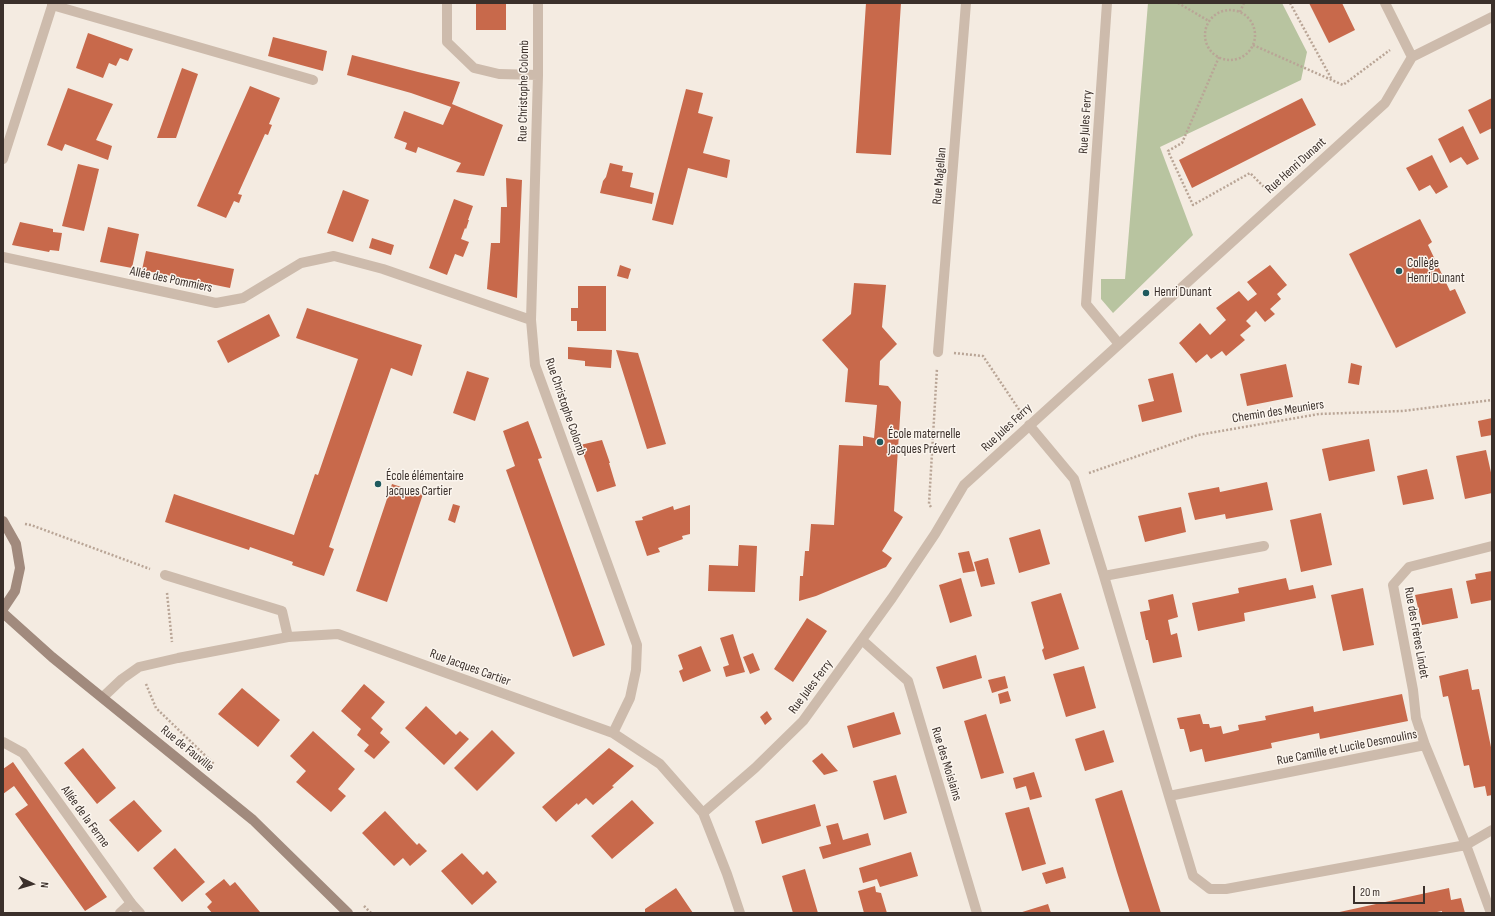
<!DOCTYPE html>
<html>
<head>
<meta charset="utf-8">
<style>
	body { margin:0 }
	#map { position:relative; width:1495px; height:916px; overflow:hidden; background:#f4ebe1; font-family:"Sofia Sans Condensed",sans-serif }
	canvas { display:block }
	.frame { position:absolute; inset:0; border:4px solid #3b302b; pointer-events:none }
	.north { position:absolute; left:12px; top:864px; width:40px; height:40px; -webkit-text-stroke:3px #fbf5ee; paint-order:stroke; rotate:95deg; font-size:11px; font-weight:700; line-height:16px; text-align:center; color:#3b302b }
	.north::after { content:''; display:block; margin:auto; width:14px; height:18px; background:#3b302b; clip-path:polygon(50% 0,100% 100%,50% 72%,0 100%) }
	.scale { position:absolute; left:1353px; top:886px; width:72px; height:18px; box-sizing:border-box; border:2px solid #3b302b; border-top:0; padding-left:5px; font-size:12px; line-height:14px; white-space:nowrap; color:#3b302b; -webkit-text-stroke:3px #fbf5ee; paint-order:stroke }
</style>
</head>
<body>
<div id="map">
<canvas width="1495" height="916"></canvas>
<div class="frame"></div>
<div class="north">N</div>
<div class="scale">20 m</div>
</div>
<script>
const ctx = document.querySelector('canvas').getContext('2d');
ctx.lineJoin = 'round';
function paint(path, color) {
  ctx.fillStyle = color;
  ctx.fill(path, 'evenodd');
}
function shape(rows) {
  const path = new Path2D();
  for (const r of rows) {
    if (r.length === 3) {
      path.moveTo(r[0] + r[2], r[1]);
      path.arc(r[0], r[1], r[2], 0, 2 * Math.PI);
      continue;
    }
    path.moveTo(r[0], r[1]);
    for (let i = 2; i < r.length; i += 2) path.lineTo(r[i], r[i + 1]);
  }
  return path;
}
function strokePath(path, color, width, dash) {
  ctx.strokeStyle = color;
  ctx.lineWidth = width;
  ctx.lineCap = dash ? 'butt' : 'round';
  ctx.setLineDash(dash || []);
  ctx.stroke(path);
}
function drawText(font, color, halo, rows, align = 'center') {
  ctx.font = font + ' "Sofia Sans Condensed",sans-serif';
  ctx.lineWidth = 3;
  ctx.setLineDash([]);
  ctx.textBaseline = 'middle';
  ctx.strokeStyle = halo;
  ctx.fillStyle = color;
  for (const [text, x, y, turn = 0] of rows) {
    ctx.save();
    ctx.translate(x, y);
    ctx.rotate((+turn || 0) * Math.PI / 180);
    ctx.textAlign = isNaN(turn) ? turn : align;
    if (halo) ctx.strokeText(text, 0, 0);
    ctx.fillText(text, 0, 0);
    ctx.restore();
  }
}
const green = shape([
	[1148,3,1282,3,1307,52,1301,80,1160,147,1193,235,1113,313,1101,299,1101,279,1125,279]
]);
const building = shape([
	[476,3,506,3,506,30,476,30],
	[866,3,901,3,891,155,856,153],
	[1309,3,1342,3,1355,30,1329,43],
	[88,33,133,49,128,61,120,58,116,66,109,63,103,78,76,68],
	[273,37,327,51,323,71,268,56],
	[352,55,418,72,460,82,452,104,503,125,484,176,456,172,461,163,418,147,416,153,405,149,407,143,394,138,404,111,443,125,451,107,411,93,347,75],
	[182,68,198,74,176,138,157,138],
	[250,86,280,98,269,124,272,125,268,135,265,134,238,194,242,195,239,203,234,201,226,218,197,206],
	[68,88,113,104,96,140,112,146,108,160,65,144,62,151,47,145],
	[686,89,703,93,698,113,713,117,703,153,730,160,727,178,688,168,673,225,652,220],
	[1302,98,1316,125,1192,188,1179,160],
	[1492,98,1492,128,1480,134,1468,110],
	[1463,126,1479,159,1467,165,1461,157,1450,163,1438,139],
	[1432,155,1448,187,1436,194,1430,185,1419,191,1406,168],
	[610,163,623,166,622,171,633,173,630,187,654,193,652,204,600,193,603,181,606,177],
	[78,164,99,169,84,231,62,226],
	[506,178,522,180,517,298,487,289,491,243,500,243,501,207,507,207],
	[343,190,369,200,353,242,327,233],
	[454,199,473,206,468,220,469,220,466,229,465,228,461,239,469,242,463,257,455,254,447,275,429,268],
	[1420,219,1432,242,1428,245,1450,291,1455,289,1466,313,1396,348,1349,254],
	[20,222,53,229,53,232,62,233,59,251,50,250,49,252,12,245],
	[108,227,139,234,132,268,100,262],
	[372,238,394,245,391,255,369,248],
	[146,251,234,269,230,288,142,270],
	[620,265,631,269,628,279,617,276],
	[1270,265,1287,285,1277,294,1281,299,1270,309,1275,314,1265,322,1256,311,1246,321,1251,326,1240,335,1245,340,1226,356,1222,351,1211,359,1207,354,1196,363,1179,343,1200,323,1210,335,1226,320,1216,308,1239,291,1248,301,1257,294,1247,282],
	[854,283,886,285,882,327,897,344,880,361,879,385,888,386,901,402,894,511,903,517,882,551,892,558,886,567,816,596,799,601,800,576,803,576,805,551,809,551,811,524,834,525,839,445,863,446,863,436,874,438,877,405,845,402,848,369,822,340,851,314],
	[578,286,606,286,606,331,577,331,577,321,571,321,571,308,578,308],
	[307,308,422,345,412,376,391,368,329,547,334,549,324,576,292,565,293,562,250,547,249,550,165,522,174,494,294,535,315,474,318,475,358,359,296,338],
	[269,314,280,336,228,363,217,341],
	[568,347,612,350,611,368,585,366,585,361,568,359],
	[616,350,638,353,666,444,647,449],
	[1351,363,1362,366,1359,385,1348,383],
	[1286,364,1293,397,1247,406,1240,374],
	[467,371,489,378,475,421,453,413],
	[1173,373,1182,412,1142,422,1138,405,1154,401,1148,379],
	[1492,418,1492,435,1481,437,1478,421],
	[528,421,542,458,538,459,605,645,573,657,506,470,515,466,503,431],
	[1369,439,1375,471,1329,481,1322,449],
	[602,440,610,463,609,463,616,486,597,492,580,445],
	[1486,450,1492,477,1492,493,1465,499,1456,456],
	[1427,469,1434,499,1403,505,1397,476],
	[1267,482,1273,510,1226,519,1225,514,1195,520,1188,493,1219,487,1220,492],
	[392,484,423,494,387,602,356,591],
	[453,504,460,506,455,523,448,520],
	[690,505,690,534,682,536,683,539,658,548,660,552,647,556,635,521,643,520,642,517,673,506,674,510],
	[1181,507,1186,532,1145,542,1138,516],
	[1321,513,1332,565,1301,572,1290,520],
	[1040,529,1050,564,1019,573,1009,538],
	[739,545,757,546,755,592,708,591,709,565,738,566],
	[969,551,975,571,963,573,958,553],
	[988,558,995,584,981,587,974,562],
	[1492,571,1492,600,1471,604,1466,581,1476,579,1475,574],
	[961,578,972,616,950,623,939,585],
	[1286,578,1289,590,1313,585,1316,598,1244,613,1245,621,1198,631,1192,603,1239,593,1238,588],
	[1363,588,1374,645,1343,651,1331,595],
	[1452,588,1458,618,1422,625,1415,595],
	[1061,593,1079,649,1045,660,1042,650,1044,648,1031,602],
	[1173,594,1178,617,1168,620,1171,635,1177,633,1182,657,1153,663,1148,640,1146,640,1140,612,1150,610,1148,600],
	[807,618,827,631,793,682,774,669],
	[733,634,745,672,726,677,723,667,729,665,720,638],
	[701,646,711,671,683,682,679,671,683,669,678,655],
	[753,653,760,670,750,674,743,657],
	[976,655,982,678,943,689,936,667],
	[1084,666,1096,708,1066,717,1053,674],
	[1468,669,1472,690,1479,689,1492,752,1492,795,1487,796,1485,786,1474,788,1469,765,1464,766,1448,696,1443,697,1439,676],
	[1005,676,1008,688,992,693,988,680],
	[364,684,385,702,371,718,383,729,380,733,390,742,374,759,364,751,369,745,357,735,361,729,341,711],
	[242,688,280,720,258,747,218,714],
	[1008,691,1011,701,1000,704,998,694],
	[1402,694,1408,721,1320,739,1319,733,1271,743,1272,748,1205,762,1202,749,1190,752,1184,729,1180,729,1177,718,1200,714,1203,724,1209,724,1210,728,1221,726,1223,734,1239,730,1238,725,1266,720,1265,716,1313,706,1314,712],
	[426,706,456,735,460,731,469,739,444,765,405,728],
	[767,711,772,719,765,725,760,717],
	[894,712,901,734,853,748,847,726],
	[986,714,1004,773,981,779,964,721],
	[492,730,515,753,477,791,454,768],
	[1104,730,1114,762,1085,771,1075,739],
	[313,731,355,769,338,789,346,796,331,812,296,782,306,771,290,756],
	[83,748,116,788,97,804,64,763],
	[609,748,634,766,612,786,614,787,593,805,586,798,578,805,577,803,556,822,542,807],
	[822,753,838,771,824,775,812,761],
	[13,762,107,897,85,911,15,814,28,805,14,786,3,794,3,769],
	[1034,772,1042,797,1030,800,1026,786,1016,789,1013,778],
	[896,775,907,813,884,820,873,781],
	[1122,790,1145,863,1161,913,1130,913,1117,872,1095,799],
	[134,800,162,831,138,852,109,820],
	[632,800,654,823,612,859,591,836],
	[815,804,821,826,762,844,755,821],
	[1029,807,1046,864,1022,871,1005,813],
	[385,811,417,845,419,843,427,851,410,866,403,858,394,866,362,833],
	[838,823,843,840,868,833,871,845,823,859,819,847,831,844,826,826],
	[175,848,205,882,182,902,153,868],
	[911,852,918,876,880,887,877,879,863,883,859,868],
	[462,853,483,875,487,871,497,882,472,905,441,871],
	[1063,867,1066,878,1046,884,1042,873],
	[805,869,818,913,793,913,782,876],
	[224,879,230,886,235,882,260,912,258,913,212,913,207,907,212,902,205,894],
	[875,886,876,892,881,893,887,913,864,913,858,891],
	[676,888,693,913,645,913,645,909],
	[1449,888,1451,900,1461,898,1465,913,1442,913,1442,911,1432,913,1335,913],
	[1048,904,1051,913,1019,913]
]);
const path = shape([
	[1178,3,1209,21],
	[1290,3,1331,78],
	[1230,35,25],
	[1240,12,1244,3],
	[1253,45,1343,85,1390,50],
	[1219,57,1182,143,1168,151,1193,205,1250,173,1266,189],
	[954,353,983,356,1020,411],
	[1089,473,1198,435,1319,414,1402,411,1492,400],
	[931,507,929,504,937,368],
	[25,524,31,525,150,569],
	[167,593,172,642],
	[146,684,156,708,214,764],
	[364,906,371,913]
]);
const service = shape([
	[52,5,313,80],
	[165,575,282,611,288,637],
	[120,913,131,903]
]);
const minor = shape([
	[447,3,447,42,474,68,499,74,538,75],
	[538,3,538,75,531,320,535,365,637,645,636,670,630,698,613,733],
	[1107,3,1086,304,1119,344],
	[1385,3,1412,57],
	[3,257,216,303,243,298,301,263,334,256,383,269,531,320],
	[938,352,966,3],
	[1029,425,1074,479,1104,576],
	[862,640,908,681,977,913],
	[103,697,122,679,139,667,178,658,288,637,338,634,613,733,660,764,703,813,727,874,740,913],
	[3,742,23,753,131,903,140,913],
	[1425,745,1169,796,1193,876,1210,889,1226,889,1466,845,1492,830],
	[1169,796,1104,576,1264,546],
	[703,813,755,768,803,721,892,598,935,534,964,485,1385,103,1412,57,1492,17],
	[1491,913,1466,845,1425,745,1416,718,1413,690,1393,585,1409,567,1492,546]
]);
const tertiary = shape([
	[3,159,53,3]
]);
const secondary = shape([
	[3,521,16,544,20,568,15,591,3,609],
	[3,613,52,657,253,820,348,913]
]);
const markers = [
	[1399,271,4,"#1f5a5e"],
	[1146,293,4,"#1f5a5e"],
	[880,442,4,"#1f5a5e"],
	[378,484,4,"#1f5a5e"]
];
const streetNames = [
	["Rue Christophe Colomb",524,91,-89],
	["Rue Jules Ferry",1086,122,-86],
	["Rue Henri Dunant",1296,166,-42],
	["Rue Magellan",940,176,-85],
	["Allée des Pommiers",171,280,12],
	["Rue Christophe Colomb",565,407,71],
	["Chemin des Meuniers",1278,412,-9],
	["Rue Jules Ferry",1007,428,-43],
	["Rue des Frères Lindet",1416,633,80],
	["Rue Jacques Cartier",470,668,20],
	["Rue Jules Ferry",811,687,-53],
	["Rue Camille et Lucile Desmoulins",1347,748,-11],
	["Rue de Fauville",187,749,39],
	["Rue des Moislains",946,764,73],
	["Allée de la Ferme",85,817,54]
];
const poiNames = [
	["Collège",1407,264],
	["Henri Dunant",1407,279],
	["Henri Dunant",1154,293],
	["École maternelle",888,435],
	["Jacques Prévert",888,450],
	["École élémentaire",386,477],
	["Jacques Cartier",386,492]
];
paint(green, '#b8c4a0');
paint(building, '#c8694b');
strokePath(path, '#b9a596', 2.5, [2, 2]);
strokePath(service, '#cdbbac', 10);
strokePath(minor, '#cdbbac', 10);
strokePath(tertiary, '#cdbbac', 10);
strokePath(secondary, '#a18a7d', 10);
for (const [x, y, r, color] of markers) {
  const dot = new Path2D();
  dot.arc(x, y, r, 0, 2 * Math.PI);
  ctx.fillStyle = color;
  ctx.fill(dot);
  strokePath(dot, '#fbf5ee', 1.5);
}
drawText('13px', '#3b302b', '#fbf5ee', streetNames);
drawText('13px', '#3b302b', '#fbf5ee', poiNames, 'left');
</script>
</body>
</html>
